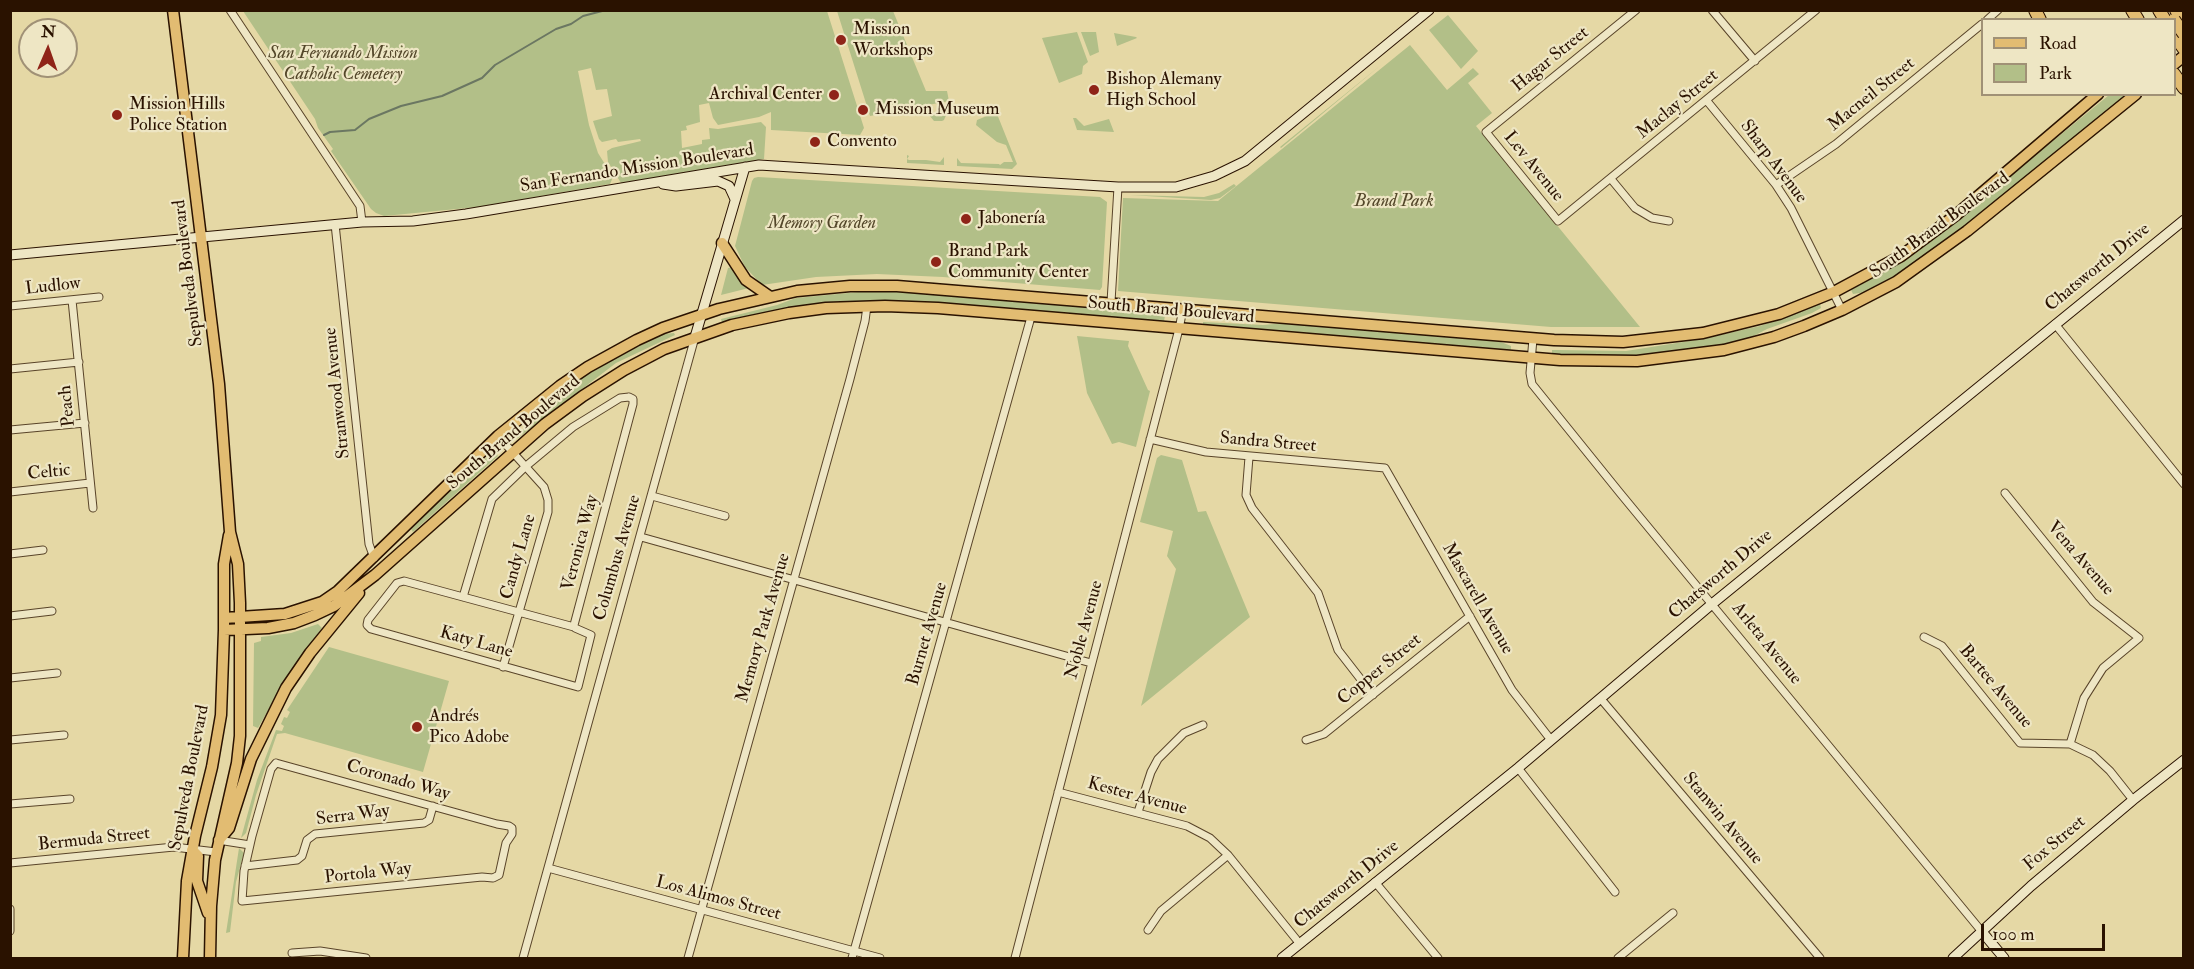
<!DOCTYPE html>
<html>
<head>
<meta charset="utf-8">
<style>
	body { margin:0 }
	#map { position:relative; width:2194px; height:969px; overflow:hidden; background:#e5d8a5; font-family:"IM FELL Double Pica",serif }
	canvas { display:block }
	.frame { position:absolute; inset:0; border:12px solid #2a1200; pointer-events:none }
	.legend { position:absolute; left:1981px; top:18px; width:195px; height:78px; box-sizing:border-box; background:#eee6c4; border:2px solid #a09176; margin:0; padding:8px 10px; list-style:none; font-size:18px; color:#2a1200 }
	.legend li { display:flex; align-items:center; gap:12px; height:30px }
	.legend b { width:30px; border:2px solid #a09176 }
	.north { position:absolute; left:18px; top:18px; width:60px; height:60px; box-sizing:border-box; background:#eee6c4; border:2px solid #a09176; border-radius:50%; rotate:2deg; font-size:16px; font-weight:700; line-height:24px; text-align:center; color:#2a1200 }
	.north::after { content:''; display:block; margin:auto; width:21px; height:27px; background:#8f2418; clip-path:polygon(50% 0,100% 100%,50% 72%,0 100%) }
	.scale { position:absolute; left:1981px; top:924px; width:124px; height:27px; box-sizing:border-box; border:3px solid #2a1200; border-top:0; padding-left:8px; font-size:18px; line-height:21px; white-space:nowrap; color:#2a1200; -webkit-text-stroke:4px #eee6c4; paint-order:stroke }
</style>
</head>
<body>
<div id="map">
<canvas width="2194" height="969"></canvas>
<div class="frame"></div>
<ul class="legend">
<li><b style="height:8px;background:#e2bc72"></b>Road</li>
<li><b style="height:16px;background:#b2bf88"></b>Park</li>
</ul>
<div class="north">N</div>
<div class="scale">100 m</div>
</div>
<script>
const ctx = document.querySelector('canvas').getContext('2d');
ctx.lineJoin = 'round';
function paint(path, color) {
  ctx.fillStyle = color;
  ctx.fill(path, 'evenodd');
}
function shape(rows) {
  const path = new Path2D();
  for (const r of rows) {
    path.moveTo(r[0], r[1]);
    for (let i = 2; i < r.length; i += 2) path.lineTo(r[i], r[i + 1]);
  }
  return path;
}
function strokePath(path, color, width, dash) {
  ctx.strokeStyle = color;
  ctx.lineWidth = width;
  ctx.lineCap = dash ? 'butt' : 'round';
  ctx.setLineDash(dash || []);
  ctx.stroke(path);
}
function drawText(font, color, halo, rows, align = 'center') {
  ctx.font = font + ' "IM FELL Double Pica",serif';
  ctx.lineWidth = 4.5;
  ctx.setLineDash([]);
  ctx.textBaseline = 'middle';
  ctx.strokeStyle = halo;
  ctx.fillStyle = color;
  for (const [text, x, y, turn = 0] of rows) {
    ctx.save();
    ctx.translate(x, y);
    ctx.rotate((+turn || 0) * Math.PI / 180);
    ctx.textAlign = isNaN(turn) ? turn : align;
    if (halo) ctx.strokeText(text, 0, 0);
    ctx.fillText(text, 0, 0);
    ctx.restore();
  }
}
const green = shape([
	[243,11,827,11,864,128,860,135,771,130,771,112,759,117,718,125,713,118,709,103,699,105,700,122,686,126,687,130,681,131,682,148,702,144,702,140,710,139,709,128,718,129,761,122,766,127,764,159,621,183,608,162,607,151,612,148,641,141,640,139,618,142,616,139,602,142,599,139,593,121,612,116,607,89,596,90,591,68,578,71,589,125,598,153,613,177,610,184,478,207,384,216,376,213,371,209,331,151,333,149,318,128,315,119],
	[837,11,893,11,926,91,947,91,949,101,870,116],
	[1448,15,1478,51,1461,69,1429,30],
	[1077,32,1088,62,1083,66,1082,74,1059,83,1042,38],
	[1081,32,1096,32,1099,52,1090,56],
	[1114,33,1136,37,1137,38,1117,46],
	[1410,45,1447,90,1473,68,1479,74,1468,83,1492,113,1476,126,1640,327,1551,327,1118,291,1123,198,1218,201],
	[1381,65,1281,148,1280,147],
	[2109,95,2130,95,1961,230,1913,265,1867,292,1853,294,1851,290,1889,269,1936,237],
	[978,105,992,106,976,115,977,109,973,108,947,113,944,120,942,121,934,121,929,115],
	[994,113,997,114,1017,164,1012,169,957,166,957,158,961,163,999,164,1000,165,1004,162,1013,162,1006,145,997,142,976,125,977,120],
	[1073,118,1076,118,1084,126,1109,119,1114,132,1077,130],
	[907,155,909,156,907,159,909,160,926,160,940,162,944,157,944,165,907,163],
	[758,177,1100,197,1107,202,1102,287,1100,290,943,277,877,274,816,277,762,285,745,267,735,246,752,181,754,178],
	[1234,184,1236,186,1220,198,1211,200,1130,195,1204,197,1219,193],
	[732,267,749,288,721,295,728,268],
	[869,291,909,292,1156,312,1165,315,1164,322,913,302,861,301,829,303,726,322,722,322,721,319,777,305,796,298],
	[1820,304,1821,308,1812,313,1767,329,1748,339,1724,345,1662,354,1626,357,1552,354,1552,350,1557,350,1626,351,1702,339,1760,326],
	[1203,322,1263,325,1285,323,1496,340,1511,346,1511,351,1209,326,1203,325],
	[674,333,675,335,616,363,518,438,515,439,514,437,550,405,560,393,575,382,623,354,664,334],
	[1077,336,1129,341,1128,346,1148,390,1150,391,1136,447,1119,442,1112,444,1087,393],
	[495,452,498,456,413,532,411,529,473,467],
	[1161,455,1182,460,1198,512,1206,511,1250,617,1141,706,1176,569,1167,556,1173,531,1140,522,1157,458],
	[318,624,322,628,284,682,258,728,253,726,254,643,261,641,261,637,291,633],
	[329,647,449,681,423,772,285,733,277,734,256,795,246,833,241,838,257,780,276,730,282,731,284,726,281,724,284,717,287,718,290,712,287,710],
	[239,848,244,853,236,882,230,932,226,933]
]);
const stream = shape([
	[324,135,330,132,355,130,369,119,401,106,442,96,482,78,495,65,556,29,571,24,583,16,606,10]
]);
const street = shape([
	[230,10,360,206,362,222],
	[1636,10,1486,132,1558,221,1816,10],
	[1712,10,1755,61],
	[1987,20,1998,10],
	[1707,101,1776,185,1791,208,1842,310],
	[1611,179,1635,208,1652,218,1669,221],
	[1776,185,1836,144,1982,24],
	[335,224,369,544,374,558],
	[72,300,93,508],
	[1111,302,1118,187],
	[10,306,99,297],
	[2055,324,2184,484],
	[1533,339,1530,373,1532,384,1620,493,1983,933],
	[10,369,79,362],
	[629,397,633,399,633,404,574,625,575,628,591,635,578,687,371,629,367,625,368,620,397,583,404,581,463,597,492,499,525,467,573,427,620,398,629,397],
	[10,430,85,423],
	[498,436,544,487,548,500,548,512,503,667],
	[1150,439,1206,452,1385,468,1512,690,1551,740],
	[1249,457,1246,495,1252,508,1318,593,1338,650,1373,695],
	[10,492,90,483],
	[2005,493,2093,602,2139,638,2103,668,2084,698,2070,744],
	[652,496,725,516],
	[641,537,1091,663],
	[10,554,43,550],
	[463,597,574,627],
	[10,616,52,611],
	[1924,637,1942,646,2020,743,2070,744,2093,755,2110,771,2133,800],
	[10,678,57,673],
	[1601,699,1820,958],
	[10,740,64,735],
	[1306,740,1324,734,1470,616],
	[276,763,497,824,509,826,512,828,512,834,506,843,499,875,493,878,482,877,242,901,244,871,252,836,271,769,276,763],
	[1518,768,1615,892],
	[1058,792,1187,826,1210,838,1228,855,1300,944],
	[10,804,70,799],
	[1138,812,1151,772,1158,759,1184,733,1203,725],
	[218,840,250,845],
	[10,863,174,847,216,852],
	[245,866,297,860,302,856,307,840,315,834,424,823,429,820,433,806],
	[548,868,880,958],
	[1375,882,1438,958],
	[10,909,10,931],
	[1148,930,1161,911,1228,855],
	[292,953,320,951,366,958],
	[523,958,695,337],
	[688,958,850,379,865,321,867,306],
	[852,958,1031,317],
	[1015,958,1179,329,1183,309],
	[1618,958,1673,913]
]);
const secondary = shape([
	[663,184,676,186,718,181,729,186,735,199],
	[10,255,362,222,413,221,466,214,759,165,1118,187,1176,187,1214,176,1245,161,1429,10],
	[695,337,745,167],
	[1983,933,2004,958],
	[1282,958,1518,768,1712,604,2184,220],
	[1953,958,2031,886,2133,800,2184,760]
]);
const primary = shape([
	[173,10,219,384,230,532,238,564,240,603,240,736,237,763,215,860,211,906,210,958],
	[2174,64,2184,56],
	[722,243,746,280,769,296],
	[224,618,285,614,322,602,338,591,498,436,560,386,588,367,637,340,663,328,719,309,797,291,850,286,897,286,1554,340,1623,342,1703,333,1779,314,1834,292,1901,256,1956,215,2098,94],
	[224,630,268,628,294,623,315,615,334,606,375,575,545,424,583,396,624,370,664,349,732,325,789,313,826,308,885,306,938,308,1560,360,1637,361,1724,350,1774,337,1804,326,1842,310,1896,282,1967,231,2136,94],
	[219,840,229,828,251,759,286,688,310,653,359,593],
	[192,850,198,856,197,881,208,913],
	[183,958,187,881,195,836,212,767,221,715,224,630,224,564,229,535]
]);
const highway = shape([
	[2035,10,2040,20],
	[2132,10,2138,20],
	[2159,10,2165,20],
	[2176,10,2184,22],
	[2174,35,2184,49],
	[2174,74,2184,88]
]);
const highwayBridge = shape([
	[2174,20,2184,34]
]);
const markers = [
	[841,40,6,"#8f2418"],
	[1094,90,6,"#8f2418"],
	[834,95,6,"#8f2418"],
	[863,110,6,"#8f2418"],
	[117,115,6,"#8f2418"],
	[815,142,6,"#8f2418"],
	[966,219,6,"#8f2418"],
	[936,262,6,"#8f2418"],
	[417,727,6,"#8f2418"]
];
const poiNames = [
	["Mission",853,30],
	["Workshops",853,51],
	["Bishop Alemany",1106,80],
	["High School",1106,101],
	["Archival Center",822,95,"right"],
	["Mission Hills",129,105],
	["Police Station",129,126],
	["Mission Museum",875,110],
	["Convento",827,142],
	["Jabonería",978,219],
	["Brand Park",948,252],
	["Community Center",948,273],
	["Andrés",429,717],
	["Pico Adobe",429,738]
];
const parkNames = [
	["San Fernando Mission",343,54],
	["Catholic Cemetery",343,75],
	["Brand Park",1394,202],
	["Memory Garden",822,224]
];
const streetNames = [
	["Hagar Street",1551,60,-39],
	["Macneil Street",1872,95,-39],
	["Maclay Street",1678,105,-39],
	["Sharp Avenue",1773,162,53],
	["Lev Avenue",1533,167,51],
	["San Fernando Mission Boulevard",637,169,-9],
	["South Brand Boulevard",1940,226,-36],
	["Chatsworth Drive",2098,268,-39],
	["Sepulveda Boulevard",189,273,-97],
	["Ludlow",53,287,-6],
	["South Brand Boulevard",1171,311,5],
	["Stranwood Avenue",338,393,-96],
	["Peach",68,406,-96],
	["South Brand Boulevard",514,433,-40],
	["Sandra Street",1268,443,5],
	["Celtic",49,473,-6],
	["Veronica Way",581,543,-75],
	["Candy Lane",519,557,-74],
	["Columbus Avenue",618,558,-74],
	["Vena Avenue",2080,559,49],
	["Chatsworth Drive",1721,575,-40],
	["Mascarell Avenue",1477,599,60],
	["Memory Park Avenue",764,628,-74],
	["Noble Avenue",1085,630,-75],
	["Burnet Avenue",928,634,-74],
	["Katy Lane",476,643,16],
	["Arleta Avenue",1766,644,51],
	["Copper Street",1380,670,-39],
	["Bartee Avenue",1995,687,50],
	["Sepulveda Boulevard",190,778,-79],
	["Coronado Way",398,781,16],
	["Kester Avenue",1137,797,15],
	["Serra Way",353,816,-7],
	["Stanwin Avenue",1722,819,50],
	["Bermuda Street",94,840,-6],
	["Fox Street",2055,844,-40],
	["Portola Way",368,874,-6],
	["Chatsworth Drive",1347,885,-39],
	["Los Alimos Street",718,899,15]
];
paint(green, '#b2bf88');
strokePath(stream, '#6b7762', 2);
strokePath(street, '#594429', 9);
strokePath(secondary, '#2a1200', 11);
strokePath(primary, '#2a1200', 13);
strokePath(highway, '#2a1200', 14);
strokePath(street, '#eee6c4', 7);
strokePath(secondary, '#eee6c4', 9);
strokePath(primary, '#e2bc72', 10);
strokePath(highway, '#e2bc72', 12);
strokePath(highwayBridge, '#2a1200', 14, []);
strokePath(highwayBridge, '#e2bc72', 12);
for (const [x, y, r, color] of markers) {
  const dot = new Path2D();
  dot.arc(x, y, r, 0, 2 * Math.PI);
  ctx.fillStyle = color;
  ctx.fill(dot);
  strokePath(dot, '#eee6c4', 2);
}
drawText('18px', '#2a1200', '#eee6c4', poiNames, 'left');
drawText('italic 18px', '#534629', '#eee6c4', parkNames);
drawText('18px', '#2a1200', '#eee6c4', streetNames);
</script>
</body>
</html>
